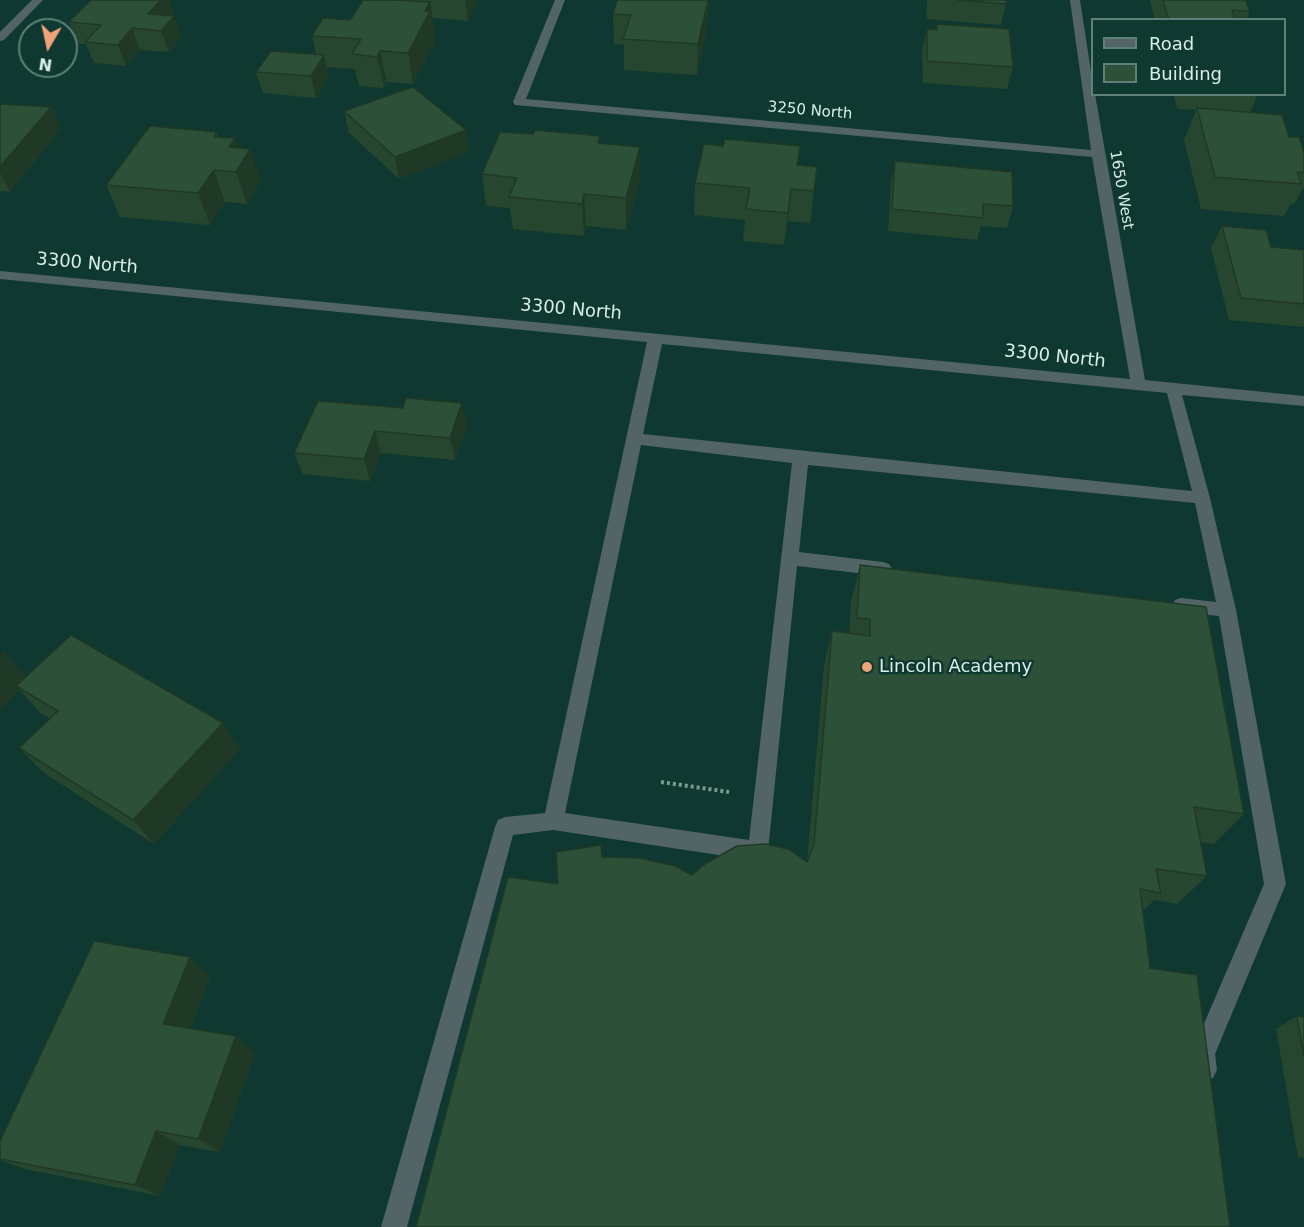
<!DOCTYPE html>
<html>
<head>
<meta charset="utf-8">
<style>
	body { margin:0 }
	#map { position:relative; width:1304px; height:1227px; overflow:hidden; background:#0e3830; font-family:"DejaVu Sans",sans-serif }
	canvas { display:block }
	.legend { position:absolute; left:1091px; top:18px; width:195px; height:78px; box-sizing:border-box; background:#0e3830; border:2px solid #5e8079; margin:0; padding:8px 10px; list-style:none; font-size:18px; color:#d7ede7 }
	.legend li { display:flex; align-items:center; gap:12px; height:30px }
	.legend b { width:30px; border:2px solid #5e8079 }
	.north { position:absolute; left:18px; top:18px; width:60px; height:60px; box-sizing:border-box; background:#0e3830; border:2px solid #5e8079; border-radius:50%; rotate:189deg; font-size:16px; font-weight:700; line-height:24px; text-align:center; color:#d7ede7 }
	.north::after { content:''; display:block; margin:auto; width:21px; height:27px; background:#efa378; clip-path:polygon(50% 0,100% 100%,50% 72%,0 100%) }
</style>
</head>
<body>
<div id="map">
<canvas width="1304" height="1227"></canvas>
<ul class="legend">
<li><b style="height:8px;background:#526465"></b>Road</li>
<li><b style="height:16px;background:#2d5138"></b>Building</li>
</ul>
<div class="north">N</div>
</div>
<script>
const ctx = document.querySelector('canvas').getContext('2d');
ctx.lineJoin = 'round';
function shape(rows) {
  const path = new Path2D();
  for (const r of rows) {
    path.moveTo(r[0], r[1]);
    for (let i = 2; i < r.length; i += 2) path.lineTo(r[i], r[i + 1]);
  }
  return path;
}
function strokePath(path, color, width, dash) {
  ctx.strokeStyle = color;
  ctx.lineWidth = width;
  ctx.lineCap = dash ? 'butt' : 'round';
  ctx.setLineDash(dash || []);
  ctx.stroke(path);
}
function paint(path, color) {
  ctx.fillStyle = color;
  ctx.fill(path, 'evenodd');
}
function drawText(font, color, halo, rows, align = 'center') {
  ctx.font = font + ' "DejaVu Sans",sans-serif';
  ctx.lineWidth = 5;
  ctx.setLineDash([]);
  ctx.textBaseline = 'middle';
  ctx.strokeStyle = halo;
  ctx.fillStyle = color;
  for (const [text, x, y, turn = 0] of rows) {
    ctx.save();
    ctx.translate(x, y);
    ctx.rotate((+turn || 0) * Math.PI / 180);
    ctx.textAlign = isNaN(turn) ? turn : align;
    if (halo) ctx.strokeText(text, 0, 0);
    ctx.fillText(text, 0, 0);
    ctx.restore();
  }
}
const path = shape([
	[661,782,729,792]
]);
const minor = shape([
	[32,0,43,0,4,40,0,41,0,32,32,0],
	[555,0,565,0,526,99,1091,150,1070,0,1080,0,1092,78,1092,94,1095,94,1145,380,1304,396,1304,406,1182,395,1210,498,1236,610,1286,884,1215,1054,1217,1070,1213,1078,1205,1082,1197,1078,1191,1054,1264,884,1219,616,1181,612,1175,610,1172,605,1175,600,1181,598,1216,602,1195,503,808,465,799,552,883,562,889,564,892,569,889,574,883,576,797,566,768,851,765,858,758,861,553,830,513,835,407,1227,381,1227,495,827,498,820,505,817,545,813,647,342,0,279,0,271,1130,379,1092,157,515,105,513,102,555,0],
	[662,344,1167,393,1192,491,643,434,662,344],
	[641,445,792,463,749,840,565,813,641,445]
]);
const wall = shape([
	[91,0,169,0,174,14,173,16,181,37,169,52,140,50,126,66,94,63,86,44,78,44,69,22],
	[402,0,478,0,468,21,432,18,435,42,413,84,387,82,384,88,359,86,355,69,327,67,329,77,316,98,263,93,256,72,316,54,312,36],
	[709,0,707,28,697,75,624,70,624,45,614,44,613,14],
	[927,0,1006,0,1006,4,1001,25,926,19],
	[1150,0,1245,0,1250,11,1246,20,1155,20],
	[937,24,1013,67,1007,89,923,83,922,51,927,29,935,30],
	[1174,94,1258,94,1250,112,1289,137,1304,153,1304,186,1294,205,1291,204,1284,216,1201,209,1184,140,1196,110,1177,109],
	[0,104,51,107,61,129,10,192,0,191],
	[344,111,469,152,399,179,349,133],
	[217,132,219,137,239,148,261,181,247,204,225,202,210,225,120,217,106,185],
	[601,144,640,179,626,230,586,226,584,236,513,229,510,208,486,206,482,174],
	[895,161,1013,206,1007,228,981,226,977,240,888,231,891,183],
	[797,165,817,167,810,223,788,221,784,245,743,241,745,220,694,215,695,183],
	[1222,226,1271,247,1304,250,1304,327,1229,320,1211,248],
	[318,401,467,425,455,460,381,453,370,481,303,474,294,453],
	[860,565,1244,814,1214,844,1200,842,1207,876,1177,904,1154,900,1143,911,558,884,601,845,602,857,692,875,807,862,824,666,832,631,849,633,851,602],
	[4,652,26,677,223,723,240,749,154,844,44,773,19,748,50,719,40,713,19,689,0,710],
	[210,977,190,1029,255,1053,220,1152,180,1145,160,1196,25,1169,0,1160,0,1141],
	[1297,1016,1304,1017,1304,1158,1298,1157,1276,1029]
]);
const shadedWall = shape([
	[161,0,169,0,174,14,160,31,148,14],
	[465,0,478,0,468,21],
	[709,0,707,28,697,75,698,44],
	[430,2,435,33,434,34,435,42,413,84,408,53,425,11],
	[174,16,181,37,169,52,161,31],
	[132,28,140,50,126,66,118,45],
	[380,51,387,82,384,88,377,57],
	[324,55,329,77,316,98,311,76],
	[51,107,61,129,10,192,0,173,0,167],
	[466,130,469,152,399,179,395,157],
	[235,138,243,161,250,149,261,181,247,204,236,172,229,147],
	[640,147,640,179,626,230,626,198],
	[214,170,225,202,210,225,198,193],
	[791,189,788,221,784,245],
	[584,194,586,226,584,236,582,204],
	[462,403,467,425,455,460,450,438],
	[375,431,381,453,370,481,364,459],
	[4,652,28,679,16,686,19,689,0,710,0,655],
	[223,723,240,749,154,844,133,820],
	[190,957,210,977,185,1041,163,1024],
	[236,1036,255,1053,220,1152,198,1139],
	[156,1131,180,1145,160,1196,135,1185]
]);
const building = shape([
	[91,0,161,0,148,14,174,16,161,31,132,28,118,45,85,42,101,25,69,22,91,0],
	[363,0,394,0,430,2,425,11,430,11,408,53,380,51,377,57,352,54,361,39,312,36,323,18,350,20,363,0],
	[617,0,708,0,698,44,623,39,631,15,613,14,617,0],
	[957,0,1006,0,1006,4,957,0],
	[1163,0,1245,0,1250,11,1232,10,1235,20,1169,20,1163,0],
	[937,24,1009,29,1013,67,927,61,927,29,937,30,937,24],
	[271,51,324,55,311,76,256,72,271,51],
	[413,87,466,130,395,157,344,111,413,87],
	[0,104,51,107,0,167,0,104],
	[1197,108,1282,115,1289,137,1299,137,1304,153,1304,172,1297,172,1301,184,1215,177,1197,108],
	[150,126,217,132,214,137,235,138,229,147,250,149,236,172,214,170,198,193,106,185,150,126],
	[535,130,600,136,598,143,640,147,626,198,584,194,582,204,509,197,517,178,482,174,500,132,533,134,535,130],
	[725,139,800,146,797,165,817,167,814,191,791,189,788,213,746,209,750,188,695,183,704,144,723,146,725,139],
	[895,161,1012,172,1013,206,983,204,983,218,892,209,895,161],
	[1222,226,1266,230,1271,247,1304,250,1304,304,1241,298,1222,226],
	[406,398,462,403,450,438,375,431,364,459,294,453,318,401,403,408,406,398],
	[860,565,1206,607,1244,814,1194,807,1207,876,1156,869,1161,893,1140,889,1150,968,1197,975,1230,1227,416,1227,508,877,558,884,556,852,601,845,602,857,639,858,675,866,692,875,705,864,737,846,766,844,788,849,807,862,814,845,832,631,870,636,870,619,857,618,860,565],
	[71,635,223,723,133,820,19,748,58,711,16,686,71,635],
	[94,941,190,957,163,1024,236,1036,198,1139,156,1131,135,1185,0,1159,0,1141,94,941],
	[1297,1016,1304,1017,1304,1057,1297,1016]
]);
const markers = [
	[867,667,6,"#efa378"]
];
const farStreetnames = [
	["3250 North",810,111,5],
	["1650 West",1121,190,80]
];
const streetNames = [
	["3300 North",87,264,5],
	["3300 North",571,310,5],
	["3300 North",1055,357,6]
];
const poiNames = [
	["Lincoln Academy",879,667]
];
strokePath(path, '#7c9b94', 4, [3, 3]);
paint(minor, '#526465');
paint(wall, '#274630');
paint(shadedWall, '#203927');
paint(building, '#2d5138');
strokePath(building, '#203927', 1.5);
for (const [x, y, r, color] of markers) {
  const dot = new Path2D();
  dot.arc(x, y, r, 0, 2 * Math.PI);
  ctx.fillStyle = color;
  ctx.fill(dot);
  strokePath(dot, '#0e3830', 2);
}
drawText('15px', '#d7ede7', '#0e3830', farStreetnames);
drawText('18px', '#d7ede7', '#0e3830', streetNames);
drawText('18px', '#d7ede7', '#0e3830', poiNames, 'left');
</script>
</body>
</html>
